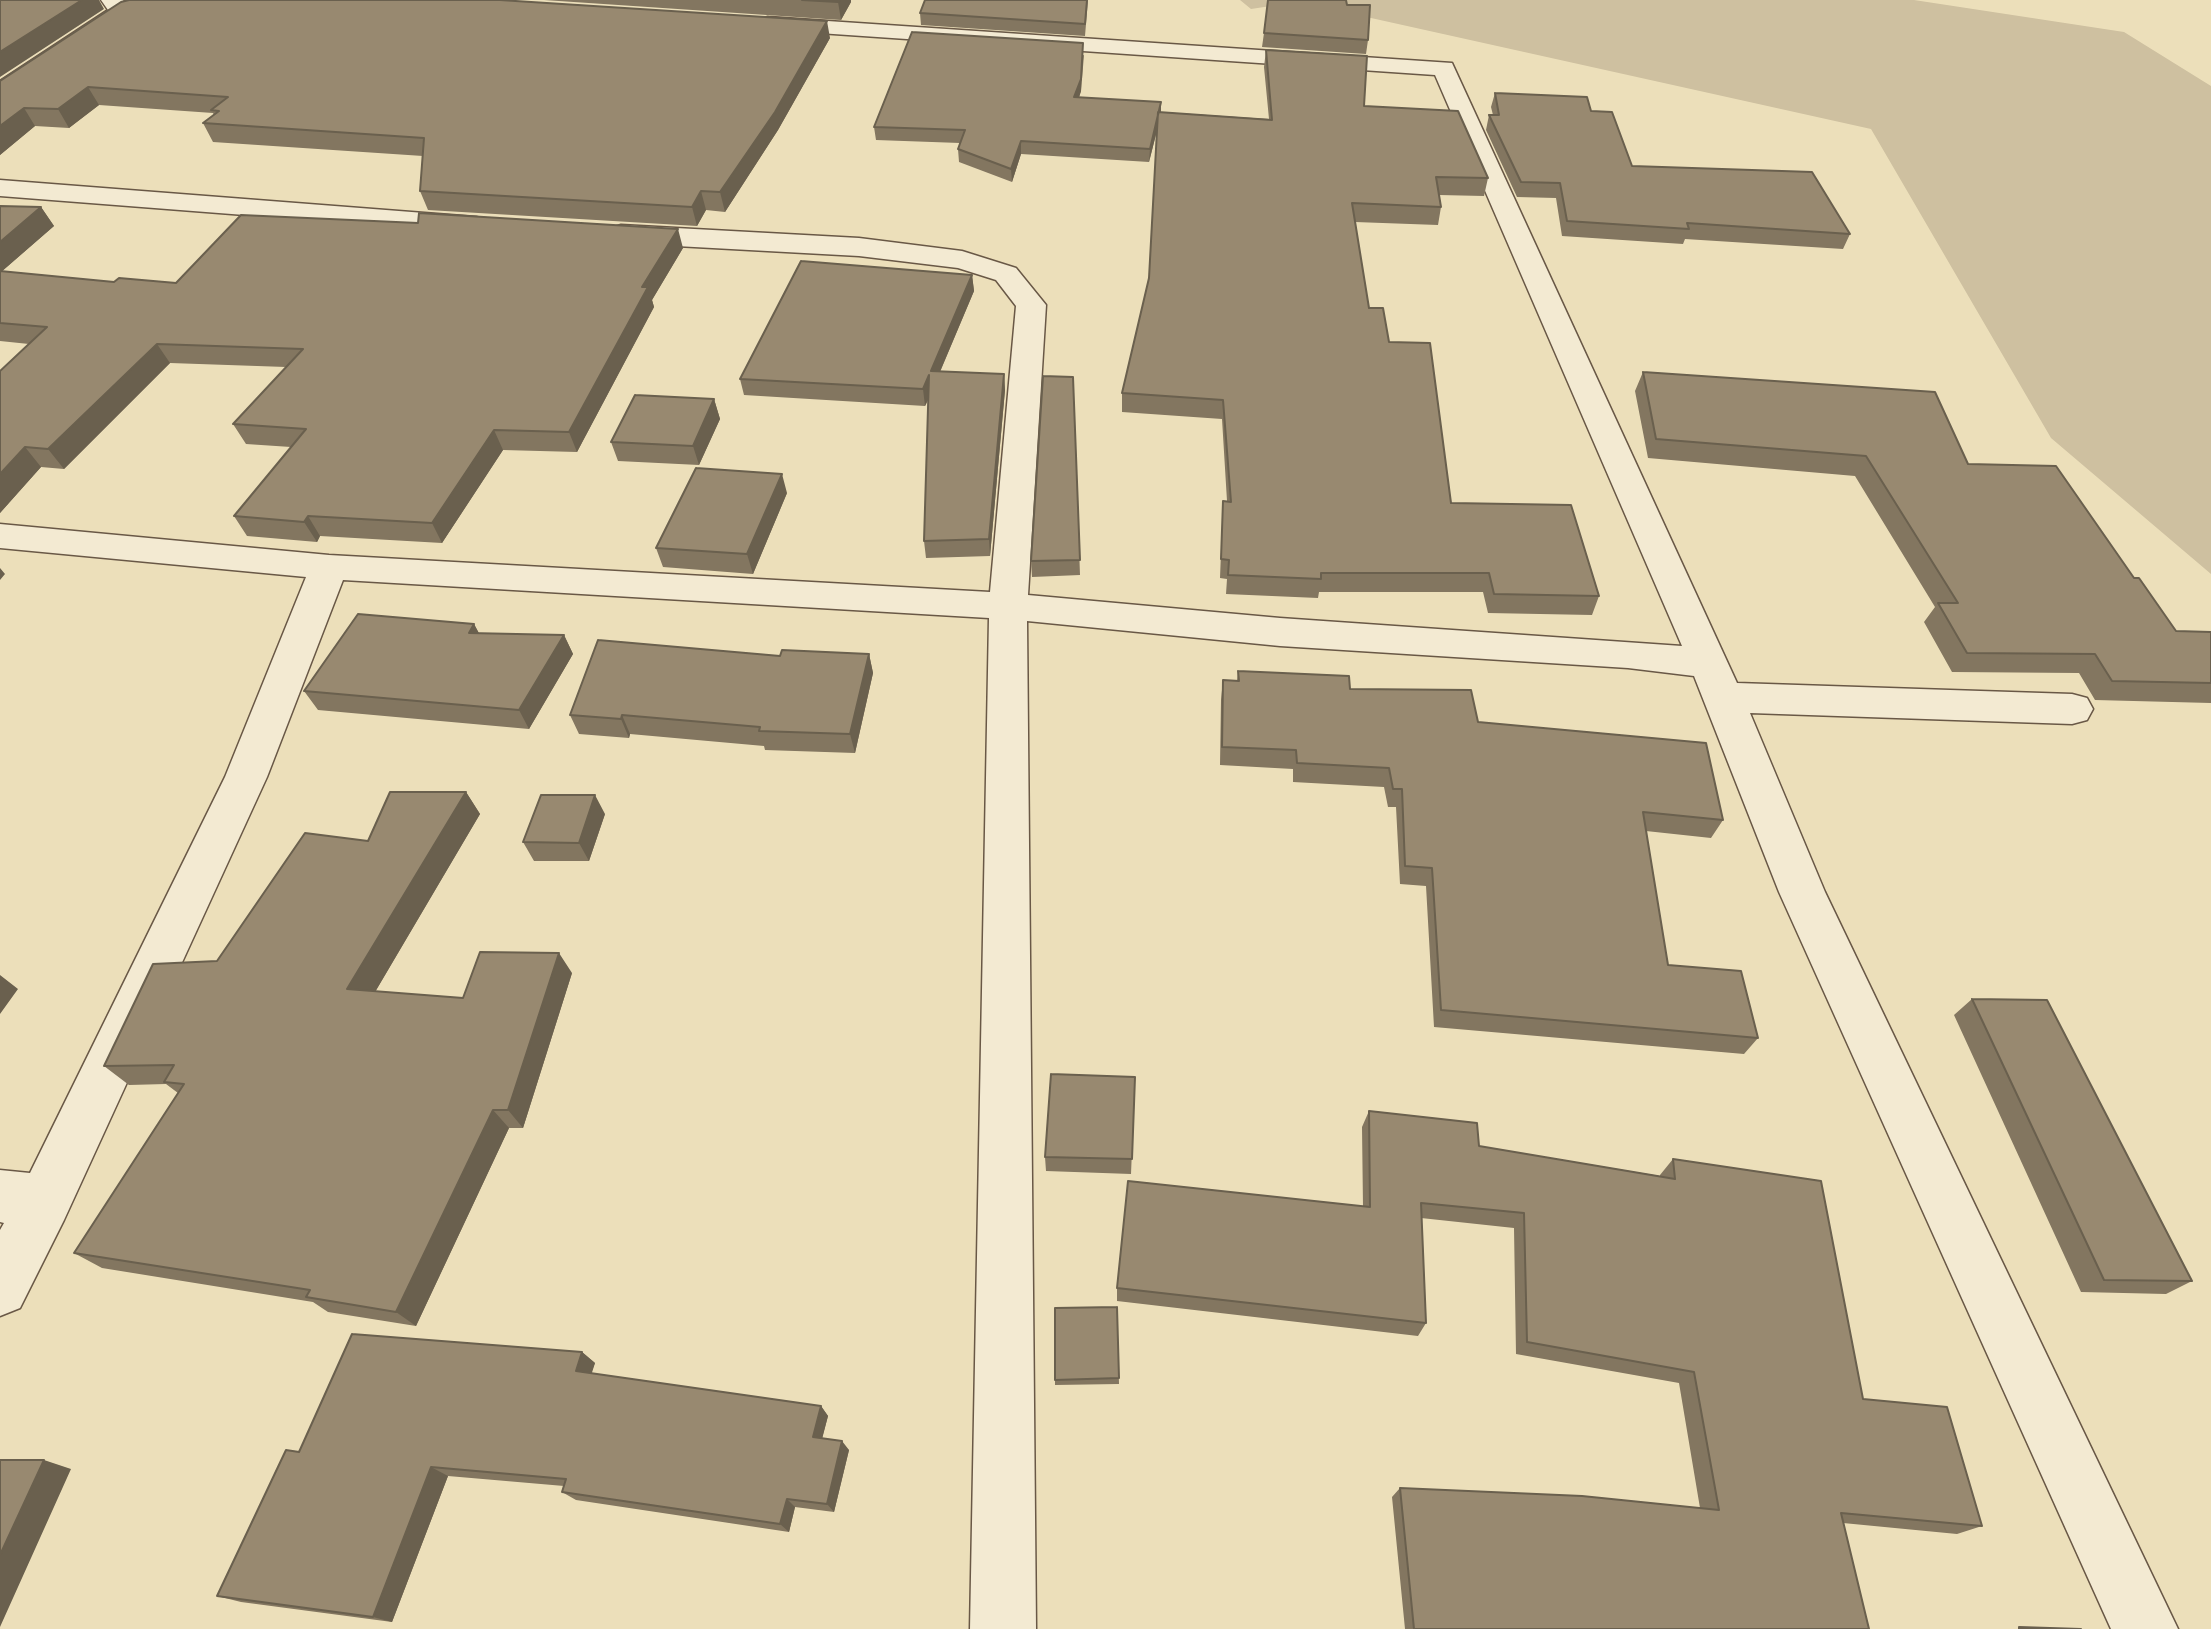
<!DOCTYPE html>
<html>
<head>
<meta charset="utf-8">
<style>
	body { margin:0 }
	canvas { display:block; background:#ecdfba }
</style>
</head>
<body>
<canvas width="2211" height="1629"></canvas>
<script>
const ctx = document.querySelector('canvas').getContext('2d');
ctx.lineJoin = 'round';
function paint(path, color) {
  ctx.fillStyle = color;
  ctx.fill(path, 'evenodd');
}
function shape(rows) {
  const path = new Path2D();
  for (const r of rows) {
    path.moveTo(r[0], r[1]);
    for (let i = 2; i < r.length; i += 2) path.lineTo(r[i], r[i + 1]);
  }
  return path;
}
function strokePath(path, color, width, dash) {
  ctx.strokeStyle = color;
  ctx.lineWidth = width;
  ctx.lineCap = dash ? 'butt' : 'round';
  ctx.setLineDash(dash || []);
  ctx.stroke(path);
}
const green = shape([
	[1240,0,1914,0,2124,32,2211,86,2211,574,2051,438,1871,129,1317,6,1284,4,1251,9]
]);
const minor = shape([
	[101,0,123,0,132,12,9,97,0,99,0,81,108,10,101,0],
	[768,17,1452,63,1737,683,2072,694,2087,698,2093,709,2087,720,2072,724,1750,713,1825,892,2178,1629,2111,1629,1779,892,1694,676,1628,668,1280,646,1027,621,1036,1629,970,1629,989,618,343,580,267,777,64,1220,20,1308,0,1316,0,1230,4,1223,0,1222,0,1170,30,1173,225,777,306,577,0,548,0,524,329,555,990,592,1016,306,996,280,958,268,859,256,621,243,611,240,607,234,611,228,621,225,859,238,962,251,1016,268,1046,305,1028,595,1280,618,1682,646,1435,75,760,29,757,24,760,19,768,17],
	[0,180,476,217,486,219,490,225,486,231,476,233,0,196,0,180]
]);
const wall = shape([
	[544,0,851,0,851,2,841,20],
	[1088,0,1085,36,921,25,920,13],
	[1347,5,1368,40,1366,54,1262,47,1264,33],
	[830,38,778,130,725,212,706,210,697,226,428,210,420,191,423,156,213,142,203,123,214,115,213,113,99,105,69,128,35,126,0,155,0,81],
	[1266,50,1488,178,1484,196,1439,195,1441,207,1438,225,1355,222,1369,308,1389,342,1451,503,1599,596,1592,615,1488,613,1483,592,1319,592,1318,598,1226,594,1227,579,1220,578,1223,501,1227,501,1222,419,1122,412,1122,393,1149,278,1157,130,1149,162,1021,154,1012,182,959,162,958,149,960,143,876,140,874,127,1084,55,1081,91,1079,97,1161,112,1269,119,1264,67],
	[1495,93,1591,111,1632,166,1850,234,1843,249,1685,239,1683,244,1562,236,1556,198,1517,197,1486,130,1489,115,1493,115,1491,107],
	[0,206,41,207,54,226,2,271,114,282,176,283,683,248,652,300,654,307,577,452,503,450,442,543,320,536,317,542,247,536,234,516,291,447,246,444,233,424,286,367,170,363,64,469,41,467,0,513,0,371,29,344,0,341],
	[972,275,974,291,940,372,1004,374,1005,390,990,556,926,558,924,541,929,399,925,406,744,395,740,379],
	[1643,372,1968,464,2134,578,2176,631,2211,632,2211,703,2095,700,2079,673,1952,672,1924,622,1935,607,1855,476,1648,458,1635,391],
	[1073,377,1080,575,1032,577,1031,561],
	[714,399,720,419,699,465,618,461,611,442],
	[787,493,753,574,663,567,656,548],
	[474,624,479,634,564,635,573,654,529,729,318,710,304,691],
	[869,654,873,673,855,753,765,750,764,746,630,734,629,738,579,734,570,715,780,656],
	[1238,671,1350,689,1478,722,1723,820,1711,838,1646,831,1668,965,1758,1038,1744,1054,1434,1027,1426,886,1400,884,1396,807,1388,807,1384,787,1293,782,1293,769,1220,765,1221,700,1223,680,1237,681],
	[466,792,480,814,375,992,463,998,572,973,523,1128,509,1128,416,1326,328,1312,313,1302,102,1268,74,1253,178,1093,166,1084,129,1085,104,1066,217,961,368,841],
	[605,814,589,861,534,861,523,842],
	[1972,999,2192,1281,2166,1294,2081,1292,1954,1015],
	[1135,1077,1131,1174,1046,1171,1045,1157],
	[1369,1111,1479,1146,1660,1176,1660,1175,1673,1159,1863,1399,1982,1526,1957,1534,1843,1523,1869,1629,1405,1629,1392,1497,1400,1488,1700,1508,1679,1383,1516,1354,1514,1228,1421,1218,1426,1323,1418,1336,1117,1301,1117,1288,1363,1207,1362,1127],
	[1117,1307,1119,1384,1055,1385,1055,1380],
	[582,1352,595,1363,591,1373,821,1406,828,1416,822,1438,849,1450,834,1512,795,1507,789,1532,576,1500,562,1492,564,1486,448,1476,392,1622,241,1602,217,1596,299,1452]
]);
const shadedWall = shape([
	[82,0,99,0,104,9,0,77,0,52],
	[840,0,851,0,851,2,841,20,838,2],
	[827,21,830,38,778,130,725,212,720,192],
	[1083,43,1081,91,1075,110,1074,97],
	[88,87,99,105,69,128,58,109],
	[1161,102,1161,115,1149,162,1150,149],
	[24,108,35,126,0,155,0,126],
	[1021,141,1021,154,1012,182,1011,169],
	[701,191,706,210,697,226,692,207],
	[41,207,54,226,0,273,0,242],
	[678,229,683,248,652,300,654,307,577,452,569,432,642,287],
	[972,275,974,291,933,388,931,371],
	[157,344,170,363,64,469,48,449],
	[1004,374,1005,390,990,556,989,539],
	[929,375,931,392,925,406,923,389],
	[714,399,720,419,699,465,693,446],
	[494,430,503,450,442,543,432,523],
	[25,447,41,467,0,513,0,474],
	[782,474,787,493,753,574,747,554],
	[308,516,320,536,317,542,304,522],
	[0,568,5,574,0,580],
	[474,624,485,644,469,633],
	[564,635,573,654,529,729,519,710],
	[869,654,873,673,855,753,850,734],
	[622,715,630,734,629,738,621,719],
	[466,792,480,814,365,1009,347,989],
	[595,795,605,814,589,861,579,843],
	[559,953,572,973,523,1128,508,1110],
	[0,975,18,989,0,1014],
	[493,1110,509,1128,416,1326,396,1312],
	[582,1352,595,1363,589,1382,576,1371],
	[821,1406,828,1416,820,1447,813,1437],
	[842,1441,849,1450,834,1512,827,1504],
	[44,1460,71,1469,0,1627,0,1555],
	[431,1467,448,1476,392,1622,373,1617],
	[787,1499,795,1507,789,1532,780,1524]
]);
const building = shape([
	[0,0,82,0,0,52,0,0],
	[129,0,500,0,827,21,775,112,720,192,701,191,692,207,420,191,424,138,203,123,219,111,211,110,228,97,88,87,58,109,24,108,0,126,0,81,121,2,129,0],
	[802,0,840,0,838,2,802,0],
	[925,0,1087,0,1085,24,920,13,925,0],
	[1268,0,1346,0,1347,5,1370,5,1368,40,1264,33,1268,0],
	[912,32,1083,43,1081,79,1074,97,1161,102,1150,149,1021,141,1011,169,958,149,965,130,874,127,912,32],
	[1266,50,1367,56,1364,106,1458,111,1488,178,1436,177,1441,207,1352,203,1369,308,1383,308,1389,342,1430,343,1451,503,1571,505,1599,596,1494,594,1489,573,1321,573,1321,579,1228,575,1229,560,1221,559,1223,501,1231,502,1223,400,1122,393,1149,278,1158,112,1272,120,1266,50],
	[1495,93,1587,97,1591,111,1612,112,1632,166,1812,172,1850,234,1687,223,1689,229,1567,221,1560,183,1521,182,1489,115,1499,115,1495,93],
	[0,206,41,207,0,242,0,206],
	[419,213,678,229,642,287,648,287,569,432,494,430,432,523,308,516,304,522,234,516,306,429,233,424,303,349,157,344,48,449,25,447,0,474,0,371,47,327,0,323,0,271,114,282,119,278,176,283,241,215,418,223,419,213],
	[801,261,972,275,931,371,1004,374,989,539,924,541,929,375,923,389,740,379,801,261],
	[1643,372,1935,392,1968,464,2056,466,2134,578,2139,578,2176,631,2211,632,2211,683,2112,681,2095,654,1967,653,1938,603,1958,603,1866,456,1656,439,1643,372],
	[1043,376,1073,377,1080,560,1031,561,1043,376],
	[635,395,714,399,693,446,611,442,635,395],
	[696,468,782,474,747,554,656,548,696,468],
	[358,614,474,624,469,633,564,635,519,710,304,691,358,614],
	[598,640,780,656,782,650,869,654,850,734,759,731,760,727,622,715,621,719,570,715,598,640],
	[1238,671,1349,676,1350,689,1471,690,1478,722,1706,743,1723,820,1643,812,1668,965,1741,971,1758,1038,1441,1010,1432,868,1405,866,1402,789,1393,789,1389,768,1297,763,1296,750,1222,747,1223,680,1239,681,1238,671],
	[390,792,466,792,347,989,463,998,480,952,559,953,508,1110,493,1110,396,1312,306,1297,310,1290,74,1253,184,1084,164,1082,174,1065,104,1066,153,964,217,961,305,833,368,841,390,792],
	[541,795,595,795,579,843,523,842,541,795],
	[1972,999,2047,1000,2192,1281,2104,1280,1972,999],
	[1051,1074,1135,1077,1132,1159,1045,1157,1051,1074],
	[1369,1111,1477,1123,1479,1146,1675,1179,1673,1159,1821,1181,1863,1399,1947,1407,1982,1526,1841,1513,1869,1629,1414,1629,1400,1488,1582,1496,1719,1510,1694,1372,1527,1342,1524,1213,1421,1203,1426,1323,1117,1288,1128,1181,1370,1207,1369,1111],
	[1117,1307,1119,1378,1055,1380,1055,1308,1117,1307],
	[352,1334,582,1352,576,1371,821,1406,813,1437,842,1441,827,1504,787,1499,780,1524,562,1492,566,1479,431,1467,373,1617,217,1596,286,1450,299,1452,352,1334],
	[0,1460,44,1460,0,1555,0,1460],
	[2019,1627,2081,1629,2019,1629,2019,1627]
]);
paint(green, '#cec0a0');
strokePath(minor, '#695846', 3);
paint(minor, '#f3ead2');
paint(wall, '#837660');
paint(shadedWall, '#6a604e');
paint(building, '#988970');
strokePath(building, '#6a604e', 2);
</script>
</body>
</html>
